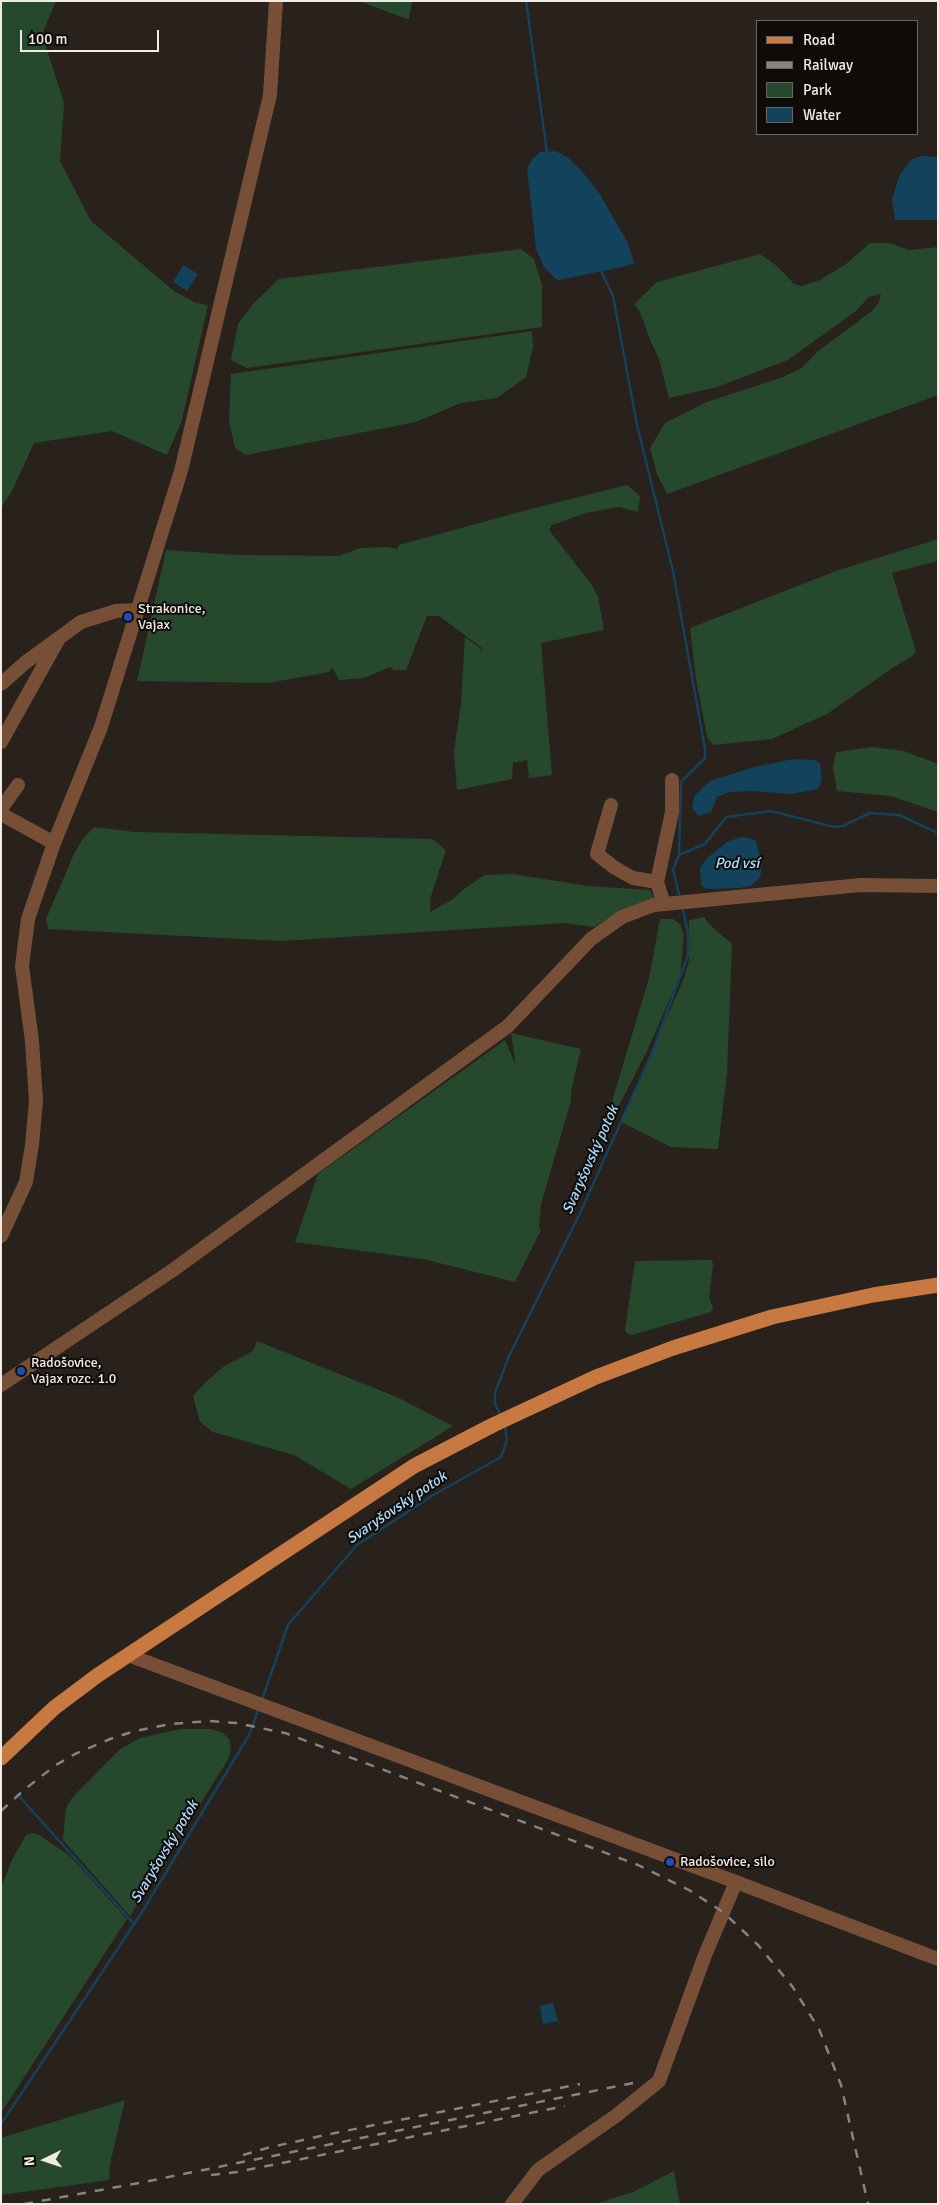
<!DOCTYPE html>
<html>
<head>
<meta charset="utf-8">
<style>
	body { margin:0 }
	#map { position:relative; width:939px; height:2205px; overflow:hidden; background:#29211b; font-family:Signika,sans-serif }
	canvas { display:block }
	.frame { position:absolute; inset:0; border:2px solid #f1ebe7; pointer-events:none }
	.legend { position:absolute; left:756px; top:20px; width:162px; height:115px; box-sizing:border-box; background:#0f0b09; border:1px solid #696562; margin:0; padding:6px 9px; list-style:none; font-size:15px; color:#f1ebe7 }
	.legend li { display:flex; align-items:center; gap:10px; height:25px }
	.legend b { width:25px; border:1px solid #696562 }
	.north { position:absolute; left:20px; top:2135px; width:50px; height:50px; -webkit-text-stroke:4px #0f0b09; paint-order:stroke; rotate:266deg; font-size:14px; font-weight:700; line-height:20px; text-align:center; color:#f1ebe7 }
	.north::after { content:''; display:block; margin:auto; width:18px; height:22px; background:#f1ebe7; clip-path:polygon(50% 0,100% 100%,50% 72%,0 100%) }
	.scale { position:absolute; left:20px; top:30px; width:139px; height:22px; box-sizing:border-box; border:2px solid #f1ebe7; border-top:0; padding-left:6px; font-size:15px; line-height:18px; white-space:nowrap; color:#f1ebe7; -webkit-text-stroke:4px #0f0b09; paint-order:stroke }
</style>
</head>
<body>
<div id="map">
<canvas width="939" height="2205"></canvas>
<div class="frame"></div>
<ul class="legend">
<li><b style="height:6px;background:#c87942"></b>Road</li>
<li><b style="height:6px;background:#89827d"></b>Railway</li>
<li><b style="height:14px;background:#26492e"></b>Park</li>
<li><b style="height:14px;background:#13425c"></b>Water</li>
</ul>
<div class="north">N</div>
<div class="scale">100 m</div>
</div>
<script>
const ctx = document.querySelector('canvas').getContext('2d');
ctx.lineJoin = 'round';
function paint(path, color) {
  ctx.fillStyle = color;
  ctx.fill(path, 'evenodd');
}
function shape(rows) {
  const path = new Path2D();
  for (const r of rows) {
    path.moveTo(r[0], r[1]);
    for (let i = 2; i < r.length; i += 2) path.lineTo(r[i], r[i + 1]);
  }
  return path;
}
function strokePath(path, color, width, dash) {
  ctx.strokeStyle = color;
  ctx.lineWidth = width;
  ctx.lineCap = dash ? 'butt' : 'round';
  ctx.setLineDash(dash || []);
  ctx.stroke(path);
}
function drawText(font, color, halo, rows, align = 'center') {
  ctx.font = font + ' Signika,sans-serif';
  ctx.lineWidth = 4;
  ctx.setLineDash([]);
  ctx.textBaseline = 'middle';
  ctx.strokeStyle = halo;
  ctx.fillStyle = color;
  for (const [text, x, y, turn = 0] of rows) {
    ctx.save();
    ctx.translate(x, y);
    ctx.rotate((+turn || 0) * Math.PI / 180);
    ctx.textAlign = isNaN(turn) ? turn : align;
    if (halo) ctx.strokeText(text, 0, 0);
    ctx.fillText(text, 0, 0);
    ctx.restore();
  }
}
const green = shape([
	[1,1,56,1,42,34,64,103,60,161,91,221,174,291,196,303,208,305,182,420,167,455,112,431,34,443,12,491,1,508],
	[359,1,412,1,409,19,407,19],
	[870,243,889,243,909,250,938,247,938,395,667,494,657,474,650,448,665,423,707,402,783,377,802,368,817,352,872,311,879,302,881,294,869,297,856,311,788,360,717,387,669,398,659,359,651,342,640,312,634,304,657,282,760,254,778,267,794,284,802,286,820,280,846,264],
	[521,249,534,259,542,285,542,327,247,368,231,360,238,324,252,305,279,279],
	[532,331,533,347,526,377,497,398,461,403,416,422,246,455,235,448,229,421,231,374],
	[627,485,640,496,638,512,619,507,586,513,552,525,549,530,592,585,598,597,604,630,541,643,552,775,529,778,527,760,513,763,512,779,457,790,454,752,461,703,465,637,480,648,483,653,481,647,439,616,427,616,406,670,394,670,390,667,364,678,339,680,332,667,329,672,268,683,137,681,166,550,237,555,339,556,360,548,388,547,397,549,399,545,527,510],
	[938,539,938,561,892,573,916,652,911,657,891,669,827,714,772,739,713,745,707,737,704,721,696,679,690,628,836,571],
	[872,747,904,751,938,764,938,812,891,796,837,791,833,767,836,752],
	[94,827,135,832,432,839,446,850,430,899,430,912,453,899,465,888,485,875,513,874,588,886,650,890,655,899,616,913,594,927,565,923,281,941,48,929,46,919,73,856,82,840],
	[704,917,710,925,732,944,727,1073,718,1149,671,1147,621,1122,684,978,689,960,689,920],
	[660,919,673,919,680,924,684,936,680,976,647,1051,610,1123,613,1098,649,978],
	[511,1033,581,1049,571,1091,571,1101,541,1204,539,1227,541,1230,515,1282,423,1259,295,1242,318,1174,505,1040,516,1066],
	[712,1260,713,1265,709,1298,713,1307,711,1312,632,1335,628,1334,625,1330,635,1261],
	[257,1341,399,1398,453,1426,351,1489,294,1455,213,1432,200,1422,193,1396,207,1381,223,1367,253,1351],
	[181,1729,211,1729,222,1732,229,1739,231,1748,229,1758,130,1916,63,1840,66,1808,72,1798,119,1750,140,1738],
	[32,1833,39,1835,70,1856,127,1919,1,2113,1,1887,12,1860,26,1835],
	[125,2100,110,2164,109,2180,1,2195,1,2138],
	[674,2171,680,2204,595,2204,633,2192]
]);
const water = shape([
	[556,151,567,157,580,169,598,191,628,243,634,263,627,266,559,280,554,278,544,267,536,249,527,169,532,159,540,152],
	[921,156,938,157,938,220,895,220,892,200,899,176,912,159],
	[183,265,198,274,187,291,173,282],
	[794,759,815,760,820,763,822,780,818,789,791,794,752,791,729,792,717,797,711,812,699,816,692,808,694,796,710,781,754,767],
	[741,837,750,838,756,841,762,864,760,877,751,886,739,888,707,889,701,885,700,868,706,859,727,842],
	[553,2003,558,2021,543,2024,540,2006]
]);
const stream = shape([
	[526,1,547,153],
	[600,269,613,296,637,425,673,571,705,749,705,758,681,782,679,855],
	[679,894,673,870,679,855,705,844,726,817,771,811,834,827,843,826,870,813,899,815,938,833],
	[501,1416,495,1404,495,1393,509,1356,581,1211,652,1053,688,955,688,933,683,910],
	[262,1700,288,1625,357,1545,435,1494,501,1457,507,1440,505,1426],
	[18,1795,133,1923],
	[1,2124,142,1912,249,1735,259,1708]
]);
const minor = shape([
	[1,684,26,662,81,622,116,611,137,610],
	[1,742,58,640],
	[611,805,597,854,615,868,633,878,657,882],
	[1,809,18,785],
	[1,814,54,843],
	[664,904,657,882,672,812,672,780],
	[1,1236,26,1182,32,1145,36,1101,32,1041,22,966,28,919,54,843,101,727,181,471,270,95,276,1],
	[1,1385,173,1270,508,1026,591,939,622,917,654,905,861,885,938,886],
	[128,1655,736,1882,938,1959],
	[512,2204,538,2170,617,2115,659,2081,705,1955,736,1882]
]);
const major = shape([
	[1,1758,54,1708,98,1675,414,1466,493,1425,596,1377,673,1348,772,1317,873,1295,938,1285]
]);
const rail = shape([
	[1,1811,25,1789,56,1765,75,1754,110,1739,135,1731,171,1724,210,1721,236,1723,285,1733,638,1865,689,1890,723,1912,758,1945,792,1986,819,2029,841,2085,868,2204],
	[243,2155,267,2148,325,2135,580,2084],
	[211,2175,237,2172,565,2106],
	[24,2204,139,2183,633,2083]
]);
const markers = [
	[128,617,5,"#1a4fb4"],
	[21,1371,5,"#1a4fb4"],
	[670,1862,5,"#1a4fb4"]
];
const poiNames = [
	["Strakonice,",138,609],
	["Vajax",138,625],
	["Radošovice,",31,1363],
	["Vajax rozc. 1.0",31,1379],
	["Radošovice, silo",680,1862]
];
const waterNames = [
	["Pod vsí",737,864],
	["Svaryšovský potok",591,1160,-66],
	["Svaryšovský potok",397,1508,-34],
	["Svaryšovský potok",165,1852,-59]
];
paint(green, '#26492e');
paint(water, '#13425c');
strokePath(stream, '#13425c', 2.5);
strokePath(minor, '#764f36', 14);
strokePath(major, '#c87942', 15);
strokePath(rail, '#89827d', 2.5, [9, 9]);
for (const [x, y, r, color] of markers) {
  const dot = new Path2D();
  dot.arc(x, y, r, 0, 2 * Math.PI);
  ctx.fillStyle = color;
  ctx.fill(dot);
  strokePath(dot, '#0f0b09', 2);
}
drawText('14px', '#f1ebe7', '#0f0b09', poiNames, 'left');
drawText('italic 15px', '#abddfd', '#0f0b09', waterNames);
</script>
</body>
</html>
